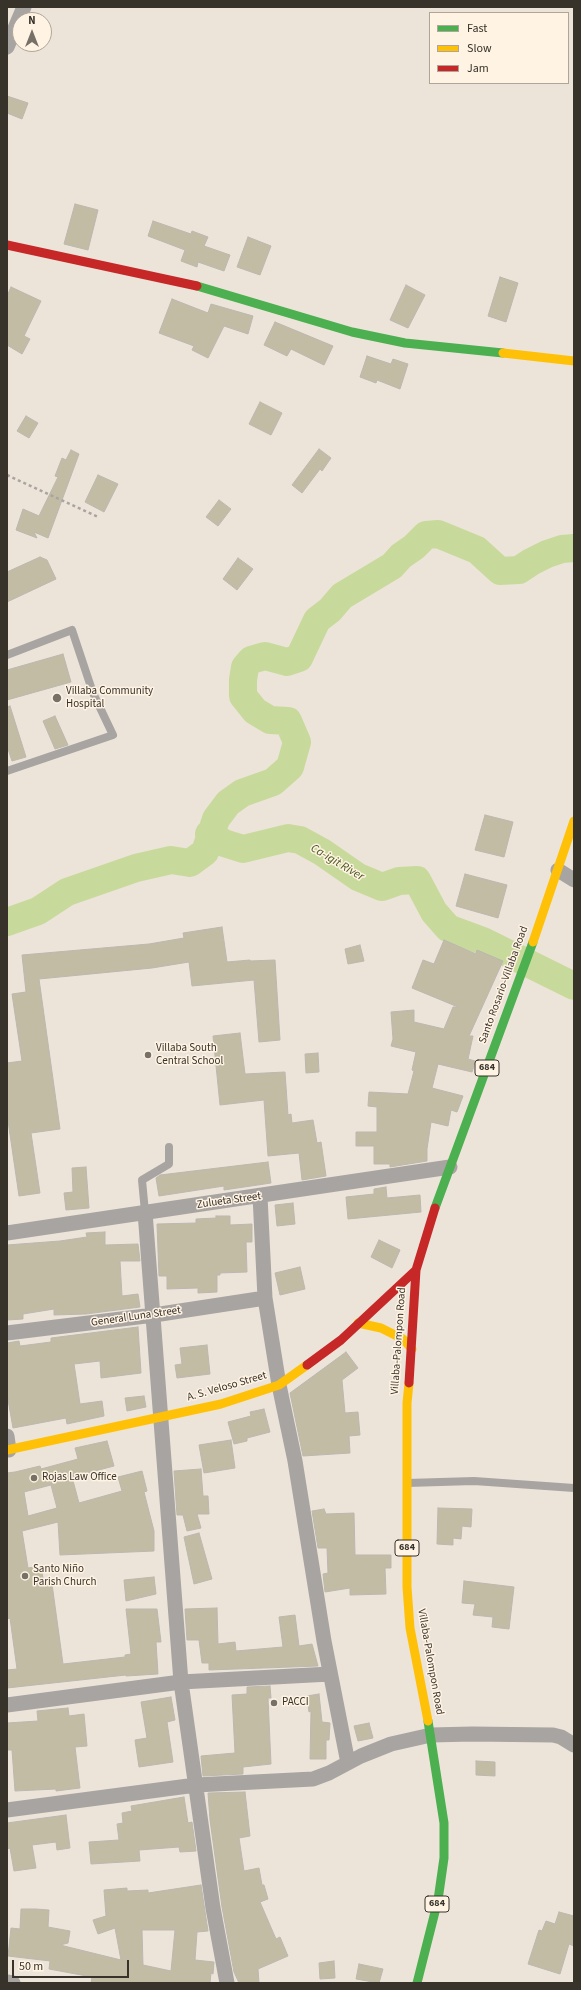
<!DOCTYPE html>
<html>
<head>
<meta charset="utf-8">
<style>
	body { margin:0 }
	#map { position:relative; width:581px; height:1990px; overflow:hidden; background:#ece4d9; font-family:"Source Sans 3",sans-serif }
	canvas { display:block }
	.frame { position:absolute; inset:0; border:8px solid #37322a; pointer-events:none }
	.legend { position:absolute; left:429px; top:12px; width:140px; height:72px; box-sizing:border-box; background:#fff3e3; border:1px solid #afa699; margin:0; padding:5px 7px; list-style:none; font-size:12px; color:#37322a }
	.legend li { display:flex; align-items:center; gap:8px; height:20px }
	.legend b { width:20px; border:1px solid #afa699 }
	.north { position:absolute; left:12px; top:12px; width:40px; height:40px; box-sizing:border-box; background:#fff3e3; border:1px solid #afa699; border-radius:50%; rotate:0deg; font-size:11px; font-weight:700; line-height:16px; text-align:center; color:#37322a }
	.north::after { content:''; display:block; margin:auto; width:14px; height:18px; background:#767067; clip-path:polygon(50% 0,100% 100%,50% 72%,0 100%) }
	.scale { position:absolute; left:12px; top:1960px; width:117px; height:18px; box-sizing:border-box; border:2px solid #37322a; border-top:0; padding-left:5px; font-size:12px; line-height:14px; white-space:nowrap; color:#37322a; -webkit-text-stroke:3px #fff3e3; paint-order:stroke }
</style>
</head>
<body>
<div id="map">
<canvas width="581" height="1990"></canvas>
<div class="frame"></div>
<ul class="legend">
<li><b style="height:5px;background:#4caf50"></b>Fast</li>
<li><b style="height:5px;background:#ffc107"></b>Slow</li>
<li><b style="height:5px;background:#c62828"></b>Jam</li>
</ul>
<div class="north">N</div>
<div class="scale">50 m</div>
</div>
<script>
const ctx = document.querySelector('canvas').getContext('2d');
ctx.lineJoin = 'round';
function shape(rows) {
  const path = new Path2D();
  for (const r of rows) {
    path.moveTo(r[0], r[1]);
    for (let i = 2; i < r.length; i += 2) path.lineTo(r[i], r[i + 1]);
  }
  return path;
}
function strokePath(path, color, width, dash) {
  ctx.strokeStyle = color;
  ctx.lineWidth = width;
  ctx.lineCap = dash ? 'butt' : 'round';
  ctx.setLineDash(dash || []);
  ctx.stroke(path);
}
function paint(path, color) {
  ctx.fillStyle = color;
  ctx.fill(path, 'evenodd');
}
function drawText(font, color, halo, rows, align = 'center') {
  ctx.font = font + ' "Source Sans 3",sans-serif';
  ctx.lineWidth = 3;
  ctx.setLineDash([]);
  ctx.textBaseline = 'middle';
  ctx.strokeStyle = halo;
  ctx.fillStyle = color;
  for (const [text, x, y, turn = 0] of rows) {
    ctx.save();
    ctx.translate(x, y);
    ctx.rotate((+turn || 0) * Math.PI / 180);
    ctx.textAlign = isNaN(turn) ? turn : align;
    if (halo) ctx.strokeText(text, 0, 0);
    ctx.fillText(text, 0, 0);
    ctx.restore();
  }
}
const river = shape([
	[209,834,224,843,243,849,288,838,300,840,322,852,358,877,382,887,399,881,417,880,434,912,448,928,483,941,574,986],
	[7,922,38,911,67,892,136,868,171,860,190,863,205,852,216,819,228,803,242,793,273,782,290,767,297,742,288,721,270,720,255,711,243,696,243,680,245,667,251,660,265,656,287,662,299,658,317,620,330,610,342,596,392,566,401,556,414,547,426,535,438,534,477,550,500,571,519,570,531,562,547,554,562,549,574,548]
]);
const building = shape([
	[7,96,28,103,22,119,7,113,7,96],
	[75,204,98,210,88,250,64,244,75,204],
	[153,221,191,234,192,231,208,237,204,246,230,255,224,271,198,262,197,267,181,261,185,250,148,236,153,221],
	[248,237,271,246,260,275,237,267,248,237],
	[500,277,518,283,506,322,488,316,500,277],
	[406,285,425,295,408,328,390,320,406,285],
	[11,287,41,301,24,336,30,339,22,354,7,345,7,296,11,287],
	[172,299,208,313,211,304,253,316,248,334,224,326,208,358,192,350,194,346,159,333,172,299],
	[275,322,333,346,324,365,291,349,287,356,264,345,275,322],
	[367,356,391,364,393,359,408,364,400,389,377,380,376,383,360,377,367,356],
	[260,402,282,413,271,435,249,424,260,402],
	[26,416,38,423,29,438,17,431,26,416],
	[319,449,331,458,322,471,320,469,302,493,292,485,319,449],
	[71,450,79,454,48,538,34,532,37,538,16,530,23,509,39,516,58,477,55,476,62,458,66,460,71,450],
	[98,475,118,484,104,512,85,502,98,475],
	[219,500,231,509,218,526,206,517,219,500],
	[40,557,47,560,56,579,7,602,7,572,40,557],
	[238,558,253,569,237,590,223,579,238,558],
	[63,654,71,682,7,700,7,670,63,654],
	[10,706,26,757,12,761,7,746,7,707,10,706],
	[55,716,68,745,55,749,43,721,55,716],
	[485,815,513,822,504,857,475,850,485,815],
	[465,874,507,885,498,918,456,906,465,874],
	[222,927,227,962,250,960,250,961,275,960,280,1040,259,1042,254,980,192,986,189,962,152,968,39,979,60,1129,31,1133,40,1193,19,1196,7,1114,7,1063,22,1061,12,994,26,992,22,955,149,944,184,938,183,933,222,927],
	[444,940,476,954,477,950,503,961,469,1036,473,1036,468,1059,475,1061,473,1069,472,1072,438,1064,432,1088,463,1096,457,1112,451,1110,448,1126,431,1122,427,1149,427,1161,390,1167,390,1164,374,1164,374,1146,356,1146,356,1132,377,1132,377,1107,368,1106,369,1092,408,1094,414,1071,412,1070,416,1052,391,1046,393,1039,391,1012,414,1010,414,1022,444,1029,453,1007,458,1007,412,988,423,960,434,964,444,940],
	[360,945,364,961,348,964,345,949,360,945],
	[240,1033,245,1074,285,1072,288,1115,291,1114,292,1123,313,1120,317,1143,321,1142,326,1176,302,1180,299,1153,268,1156,264,1100,220,1105,213,1036,240,1033],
	[318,1053,319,1072,306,1073,305,1054,318,1053],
	[268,1162,271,1183,224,1190,224,1186,159,1196,156,1178,160,1175,268,1162],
	[86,1167,89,1208,66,1210,64,1193,73,1192,72,1168,86,1167],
	[386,1187,387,1198,420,1195,421,1212,348,1219,346,1197,374,1194,374,1189,386,1187],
	[293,1203,295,1224,277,1226,275,1205,293,1203],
	[216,1216,230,1216,230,1225,252,1224,252,1242,246,1242,247,1272,220,1273,220,1275,217,1275,217,1292,198,1293,198,1288,167,1289,167,1276,159,1276,157,1224,196,1223,196,1219,216,1218,216,1216],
	[105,1232,105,1245,138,1244,140,1261,120,1261,122,1296,138,1294,140,1307,86,1314,54,1315,54,1309,23,1314,23,1319,7,1320,7,1245,60,1241,87,1237,86,1233,105,1232],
	[379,1240,400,1250,392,1268,371,1257,379,1240],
	[300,1267,305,1289,280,1295,275,1273,300,1267],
	[138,1327,141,1373,101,1378,100,1361,74,1364,80,1404,102,1401,104,1416,67,1424,66,1418,13,1428,7,1394,7,1343,19,1341,20,1346,51,1342,51,1338,138,1327],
	[207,1345,210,1374,177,1378,175,1365,182,1364,180,1348,207,1345],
	[346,1352,358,1368,342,1380,345,1413,358,1412,360,1435,349,1436,350,1453,303,1456,290,1393,346,1352],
	[144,1396,146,1407,127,1411,125,1398,144,1396],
	[264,1409,270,1432,247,1438,247,1441,234,1444,228,1422,251,1416,250,1412,264,1409],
	[231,1440,235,1468,204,1473,199,1445,231,1440],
	[107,1441,114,1466,72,1477,79,1503,122,1491,118,1477,142,1471,147,1491,144,1492,154,1531,154,1551,60,1555,58,1522,22,1531,28,1568,41,1566,44,1585,52,1584,63,1664,125,1657,125,1655,131,1654,126,1609,157,1609,161,1642,156,1642,158,1674,126,1676,126,1675,7,1688,7,1670,17,1669,10,1618,7,1619,7,1473,15,1472,40,1466,41,1469,78,1459,75,1448,107,1441],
	[51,1485,57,1508,28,1516,24,1492,51,1485],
	[201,1469,203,1496,208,1496,209,1514,197,1514,201,1528,187,1531,183,1515,177,1515,174,1471,201,1469],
	[438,1508,472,1509,471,1527,462,1526,461,1539,453,1538,453,1545,437,1544,438,1508],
	[324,1509,326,1514,354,1513,355,1555,391,1555,391,1568,385,1568,386,1594,350,1595,350,1588,325,1592,323,1574,328,1573,327,1548,318,1548,312,1511,324,1509],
	[199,1533,212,1579,194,1584,184,1537,199,1533],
	[154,1577,156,1594,126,1601,124,1580,154,1577],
	[464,1581,514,1587,509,1629,492,1627,493,1617,473,1615,475,1604,462,1603,464,1581],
	[217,1608,218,1644,235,1642,236,1651,283,1647,279,1617,295,1615,299,1646,312,1644,318,1666,209,1670,209,1663,202,1663,199,1640,187,1640,185,1609,217,1608],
	[270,1686,271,1698,268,1698,271,1764,243,1767,243,1774,203,1776,201,1756,235,1753,232,1695,247,1694,247,1687,270,1686],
	[319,1694,322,1722,330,1723,329,1740,326,1740,326,1759,310,1759,311,1711,309,1712,307,1696,319,1694],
	[171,1697,175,1720,167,1722,173,1762,139,1767,135,1740,147,1738,141,1702,171,1697],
	[68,1708,69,1716,84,1714,87,1746,75,1747,80,1788,56,1791,56,1789,15,1791,12,1750,7,1750,7,1723,38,1721,37,1711,68,1708],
	[369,1723,373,1738,358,1741,354,1726,369,1723],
	[476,1761,495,1762,495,1776,476,1775,476,1761],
	[245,1792,250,1836,239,1838,244,1871,259,1868,262,1885,264,1885,268,1899,260,1902,276,1939,280,1937,288,1956,258,1969,259,1983,239,1983,234,1972,222,1907,210,1820,208,1793,245,1792],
	[184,1797,188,1823,192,1822,196,1851,180,1852,179,1847,139,1850,140,1861,91,1864,89,1842,119,1840,117,1824,123,1823,122,1813,132,1811,131,1806,184,1797],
	[66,1815,70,1848,57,1850,56,1842,32,1845,36,1868,14,1871,10,1848,7,1849,7,1823,66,1815],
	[201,1885,208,1931,197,1932,195,1960,214,1962,213,1974,211,1973,210,1983,91,1983,92,1977,49,1969,50,1961,8,1956,11,1928,20,1929,21,1909,36,1909,49,1910,48,1927,70,1931,68,1943,60,1945,121,1960,115,1928,98,1934,93,1920,106,1916,104,1890,127,1888,127,1891,148,1890,148,1893,201,1885],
	[142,1930,175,1930,171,1971,143,1965,142,1930],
	[559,1912,574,1916,574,1946,569,1944,560,1974,528,1964,539,1930,542,1931,546,1921,555,1924,559,1912],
	[334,1961,335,1978,320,1979,319,1963,334,1961],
	[359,1964,383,1969,379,1983,356,1979,359,1964]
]);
const path = shape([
	[7,475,98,517]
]);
const lane = shape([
	[7,655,72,630,93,693,113,735,7,771],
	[145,1212,142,1180,169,1164,169,1147],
	[407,1483,474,1481,574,1488]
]);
const street = shape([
	[7,47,24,7],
	[558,870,574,880],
	[260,1196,265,1298,279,1385,295,1461,324,1641,348,1763],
	[145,1212,181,1682,213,1908,227,1983],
	[7,1233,450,1167],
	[7,1333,154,1315,265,1298],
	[7,1436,9,1450],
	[7,1705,181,1682,330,1674],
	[7,1810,196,1785,313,1779,329,1773,361,1756,391,1744,431,1735,472,1734,553,1735,561,1737,574,1745],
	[7,1982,13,1983]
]);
const fast = shape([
	[197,286,352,332,405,343,503,353],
	[435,1208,533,942],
	[417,1983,438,1900,444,1858,444,1823,428,1721]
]);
const slow = shape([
	[503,353,574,361],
	[533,942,574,821],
	[358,1323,381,1328,403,1339,412,1349],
	[409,1383,407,1403,407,1587,410,1628,428,1721],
	[7,1450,221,1404,279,1385,307,1365]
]);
const jam = shape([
	[7,245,197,286],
	[307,1365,341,1340,416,1270],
	[409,1383,416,1270,435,1208]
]);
const markers = [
	[57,698,5,"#767067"],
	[148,1055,4,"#767067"],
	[34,1478,4,"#767067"],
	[25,1576,4,"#767067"],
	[274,1703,4,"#767067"]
];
const shields = [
	[487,1068,24],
	[407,1548,24],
	[437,1904,24]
];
const shieldNames = [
	["684",487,1068],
	["684",407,1548],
	["684",437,1904]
];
const poiNames = [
	["Villaba Community",66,692],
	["Hospital",66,705],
	["Villaba South",156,1049],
	["Central School",156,1062],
	["Rojas Law Office",42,1478],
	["Santo Niño",33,1570],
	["Parish Church",33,1583],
	["PACCI",282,1703]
];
const streetNames = [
	["Santo Rosario-Villaba Road",504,985,-70],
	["Zulueta Street",229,1201,-8],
	["General Luna Street",136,1317,-8],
	["Villaba-Palompon Road",399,1341,-86],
	["A. S. Veloso Street",227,1387,-16],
	["Villaba-Palompon Road",430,1662,80]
];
const waterNames = [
	["Ca-igit River",337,863,31]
];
strokePath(river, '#c8da9b', 28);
paint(building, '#c2bca5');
strokePath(building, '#bcb7af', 1);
strokePath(path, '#a9a4a0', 2.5, [3, 3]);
strokePath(lane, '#a8a4a1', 8);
strokePath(street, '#a8a4a1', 15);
strokePath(fast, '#4caf50', 9);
strokePath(slow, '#ffc107', 9);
strokePath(jam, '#c62828', 9);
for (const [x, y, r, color] of markers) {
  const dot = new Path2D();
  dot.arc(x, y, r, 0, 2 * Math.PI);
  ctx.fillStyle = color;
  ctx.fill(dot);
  strokePath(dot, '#fff3e3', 1.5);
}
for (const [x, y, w] of shields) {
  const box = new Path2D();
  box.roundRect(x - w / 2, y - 8, w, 16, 3);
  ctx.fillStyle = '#fff3e3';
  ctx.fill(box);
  strokePath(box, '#37322a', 1);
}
drawText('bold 10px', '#37322a', null, shieldNames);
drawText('11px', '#37322a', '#fff3e3', poiNames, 'left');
drawText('11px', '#37322a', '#fff3e3', streetNames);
drawText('italic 12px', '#46571c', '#fff3e3', waterNames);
</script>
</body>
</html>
